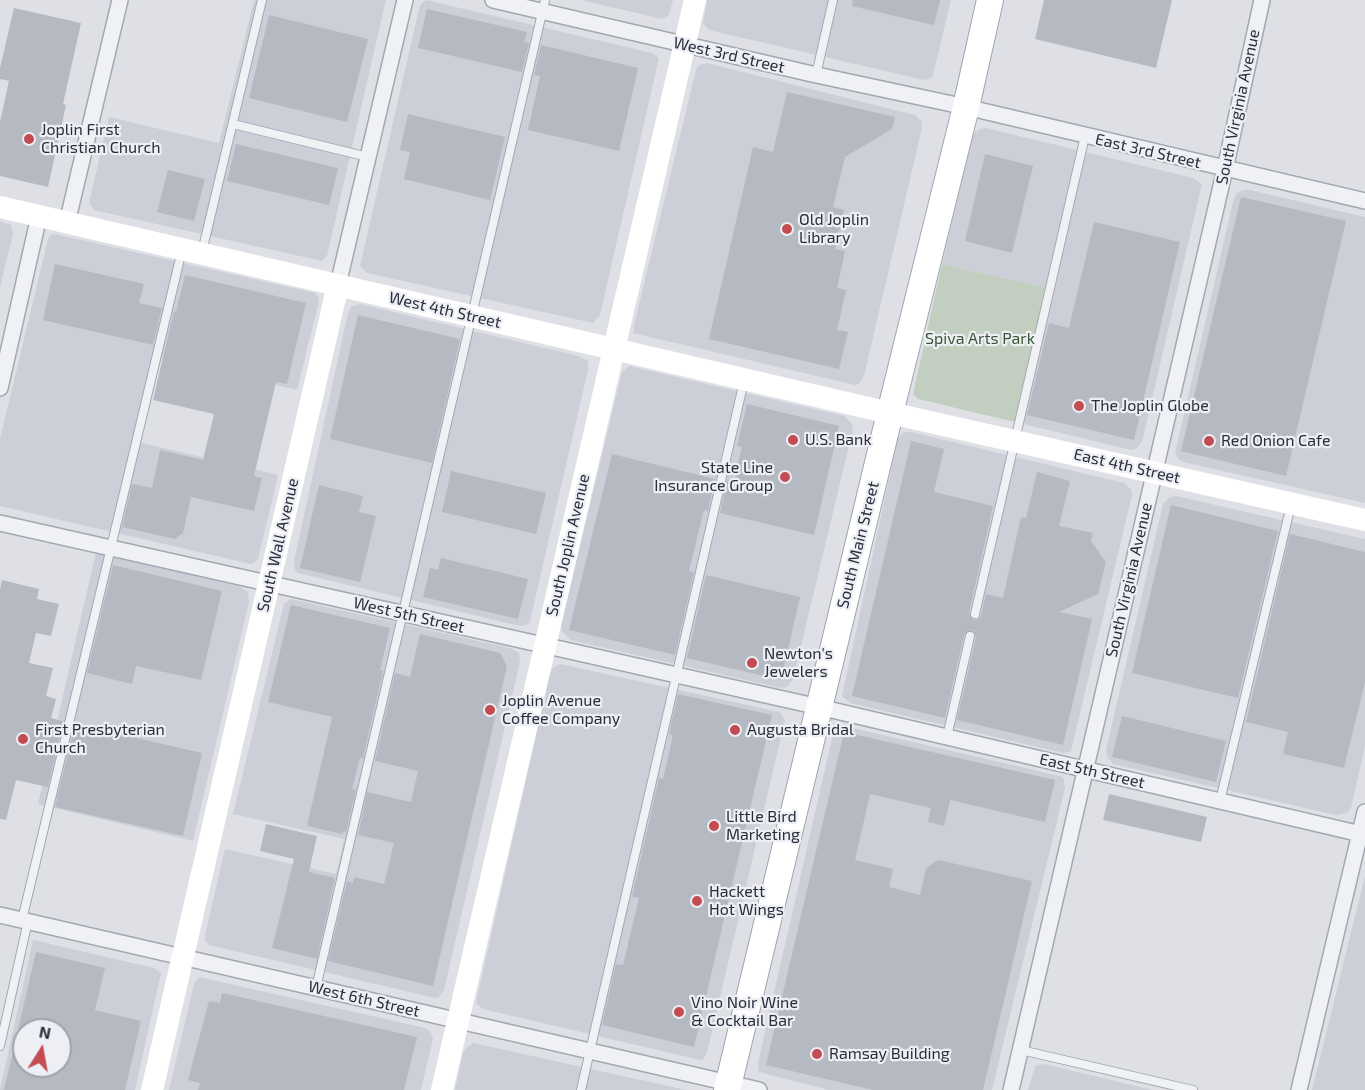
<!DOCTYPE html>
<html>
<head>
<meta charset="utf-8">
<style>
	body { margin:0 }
	#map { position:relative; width:1365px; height:1090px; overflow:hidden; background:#dee0e6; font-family:"Exo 2",sans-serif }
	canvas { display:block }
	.north { position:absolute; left:12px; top:1018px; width:60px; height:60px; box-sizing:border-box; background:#edeff4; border:2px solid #9ea2aa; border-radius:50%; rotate:11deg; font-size:16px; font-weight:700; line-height:24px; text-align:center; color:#282e3c }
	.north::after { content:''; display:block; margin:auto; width:21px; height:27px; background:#c24c52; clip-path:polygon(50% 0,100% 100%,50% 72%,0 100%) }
</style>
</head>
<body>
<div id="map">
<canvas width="1365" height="1090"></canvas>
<div class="north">N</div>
</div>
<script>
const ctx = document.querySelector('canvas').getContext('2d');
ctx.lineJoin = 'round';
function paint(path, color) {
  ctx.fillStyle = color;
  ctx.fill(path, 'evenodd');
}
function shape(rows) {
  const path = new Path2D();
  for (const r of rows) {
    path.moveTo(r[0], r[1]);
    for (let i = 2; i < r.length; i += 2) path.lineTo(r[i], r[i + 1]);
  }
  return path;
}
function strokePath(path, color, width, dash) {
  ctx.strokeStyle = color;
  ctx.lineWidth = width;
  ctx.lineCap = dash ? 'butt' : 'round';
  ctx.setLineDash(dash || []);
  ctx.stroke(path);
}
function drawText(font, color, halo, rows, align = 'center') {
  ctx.font = font + ' "Exo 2",sans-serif';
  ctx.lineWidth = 4.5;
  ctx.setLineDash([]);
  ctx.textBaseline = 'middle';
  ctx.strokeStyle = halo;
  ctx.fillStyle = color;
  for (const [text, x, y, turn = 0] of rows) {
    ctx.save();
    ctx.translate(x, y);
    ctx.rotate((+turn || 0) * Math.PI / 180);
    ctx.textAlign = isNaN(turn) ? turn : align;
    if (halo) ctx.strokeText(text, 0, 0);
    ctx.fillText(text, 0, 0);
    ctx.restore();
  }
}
const built = shape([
	[254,0,386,0,327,256,322,261,94,210,89,203,109,117,219,143],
	[426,0,652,53,659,58,600,315,593,323,367,273,360,266,420,5],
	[581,0,673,0,669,15,662,19],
	[707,0,951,0,933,75,931,78,924,80,709,30,703,23],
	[707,63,915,115,922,122,921,132,864,376,859,384,855,385,633,333,634,325,696,70,699,65],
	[986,128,1193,178,1202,184,1142,442,1136,449,1131,450,1015,422,1047,288,942,264,973,134,980,129],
	[1246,189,1365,217,1365,503,1183,462,1178,459,1175,453,1234,198,1237,193],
	[0,221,11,225,13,234,0,287],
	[55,234,315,293,318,296,319,301,297,390,158,358,138,442,278,475,258,559,255,562,251,564,0,506,0,439,48,239,50,235],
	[360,304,578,356,588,361,588,370,530,621,527,625,520,626,298,573,295,570,294,561,348,313,351,307],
	[629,366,844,416,852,423,853,429,793,679,787,687,781,688,570,640,562,631,561,625,622,372],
	[904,432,911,432,1124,483,1131,489,1132,495,1071,751,1063,753,850,703,842,696,898,438],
	[1176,496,1365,539,1365,746,1351,808,1347,813,1336,815,1113,764,1107,756,1106,750,1163,504,1170,497],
	[96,552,239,586,248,592,249,602,193,841,38,804],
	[291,599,510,648,519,653,520,662,444,990,439,997,435,998,209,945,205,941,206,930,225,849,336,874,344,839,233,814,284,604],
	[560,664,775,711,780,712,785,720,707,1053,703,1059,700,1060,483,1009,476,1003,550,673,553,668],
	[844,726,1060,776,1064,779,1065,788,992,1090,829,1090,759,1072,758,1063,833,734,835,729],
	[1365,876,1365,1090,1312,1090],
	[33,940,154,968,161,973,135,1090,0,1090],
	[24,1030,60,1030,60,1066,24,1066],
	[199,977,425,1028,430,1031,433,1039,421,1090,169,1090,194,984],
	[473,1043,478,1044,686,1090,455,1090,463,1053,466,1048],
	[1044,1064,1153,1090,1028,1090,1035,1066]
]);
const green = shape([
	[942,264,1047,288,1015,422,918,399,913,394]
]);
const building = shape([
	[853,0,940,0,934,25,852,6],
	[1044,0,1172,0,1156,68,1035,39],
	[14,8,81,23,63,104,66,105,48,187,0,176,0,122,9,81,0,79,0,68],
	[427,9,527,32,524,42,529,43,522,72,418,48],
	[269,15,368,39,347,122,249,98],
	[541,45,638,68,619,151,528,130,540,76,534,75],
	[787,92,895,117,892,129,845,157,833,207,844,210,835,249,845,251,837,288,846,290,837,330,848,332,839,369,709,339,753,147,773,152],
	[408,114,505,137,490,200,404,179,410,152,400,150],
	[236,144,338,168,329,205,227,181],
	[985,154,1033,166,1012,253,965,241],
	[168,170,205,179,194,221,157,212],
	[1241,197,1346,221,1286,476,1181,451],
	[1094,222,1180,242,1134,440,1027,415,1049,323,1069,328],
	[55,264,144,284,139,303,162,308,153,345,43,320],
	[185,275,306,303,287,384,276,382,254,476,262,478,254,511,191,497,183,533,175,539,122,527,132,484,152,488,160,450,203,460,214,414,153,400,174,311,176,312],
	[358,315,460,339,432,463,330,439],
	[747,404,839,426,814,535,720,513,727,481,734,483,742,447,737,446],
	[911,441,944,449,934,492,993,506,969,613,973,620,977,620,981,616,986,594,1003,598,1021,517,1026,518,1037,472,1070,481,1059,526,1093,533,1091,541,1106,562,1098,594,1059,612,1092,619,1063,745,957,720,976,637,974,632,971,630,964,635,945,718,852,696],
	[612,454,715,479,708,511,704,510,689,571,694,572,675,655,569,630],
	[451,471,546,493,536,534,442,512],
	[319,485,363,496,359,512,376,516,360,582,300,568],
	[1171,505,1278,531,1238,698,1132,673],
	[1290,534,1365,552,1365,682,1344,768,1283,754,1288,732,1246,722],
	[441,558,528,579,518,619,423,597,430,568,438,570],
	[113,565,222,591,201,680,136,666,132,684,87,673],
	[706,575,800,597,781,680,687,658],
	[2,580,39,589,37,599,59,604,51,636,36,633,29,663,53,668,46,696,56,699,51,718,63,721,48,787,16,780,6,820,0,819,0,589],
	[291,605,390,628,380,670,383,671,363,758,360,758,352,789,356,790,346,832,343,831,342,834,307,826,332,717,268,702],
	[420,634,500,653,507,666,433,986,328,961,347,881,353,883,354,877,384,884,394,843,358,835,367,792,411,802,418,771,375,761,395,673,410,677],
	[678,694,772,715,694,1047,602,1025,616,964,623,965,639,898,632,897,659,778,663,779,673,735,669,734],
	[1122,716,1226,741,1216,782,1112,757],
	[75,724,202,753,183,836,55,807],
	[844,732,1055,780,1045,822,950,800,944,826,928,822,931,808,870,794,855,860,893,869,889,887,920,895,926,868,938,860,1032,881,983,1090,873,1090,766,1065],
	[1109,794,1207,817,1201,842,1103,820],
	[266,824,317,836,309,872,335,878,317,959,272,948,294,859,260,851],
	[36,952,105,968,95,1010,141,1021,125,1090,4,1090],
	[20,1030,60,1030,60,1066,24,1066,24,1030],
	[222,993,417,1037,404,1090,198,1090,200,1083,188,1080,209,1001,220,1003]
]);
const lane = shape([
	[816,75,833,0],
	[233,124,368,157],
	[202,252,262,0],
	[975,614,1085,136],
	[947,737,970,636],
	[1220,801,1291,505],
	[22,920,182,250],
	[316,988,545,0],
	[0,1046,28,921],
	[1021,1050,1193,1090],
	[581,1090,744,381]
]);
const street = shape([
	[493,0,812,74,966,107,1365,201],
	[67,223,120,0],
	[338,285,405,0],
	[0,388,39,216],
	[0,523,819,707,1365,835],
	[0,915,759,1090],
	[1011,1090,1225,169,1262,0],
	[1299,1090,1365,812]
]);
const secondary = shape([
	[0,207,890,413,1365,520],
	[152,1090,338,285],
	[442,1090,695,0]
]);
const primary = shape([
	[727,1090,890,413,966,107,990,0]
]);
const markers = [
	[29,139,6,"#c24c52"],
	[787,229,6,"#c24c52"],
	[1079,406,6,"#c24c52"],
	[793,440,6,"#c24c52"],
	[1209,441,6,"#c24c52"],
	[785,477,6,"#c24c52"],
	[752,663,6,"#c24c52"],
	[490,710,6,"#c24c52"],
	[735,730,6,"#c24c52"],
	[23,739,6,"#c24c52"],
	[714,826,6,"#c24c52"],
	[697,901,6,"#c24c52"],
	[679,1012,6,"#c24c52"],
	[817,1054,6,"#c24c52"]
];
const streetNames = [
	["West 3rd Street",729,55,13],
	["South Virginia Avenue",1238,107,-78],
	["East 3rd Street",1148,151,13],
	["West 4th Street",445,310,13],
	["East 4th Street",1127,466,13],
	["South Wall Avenue",278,545,-77],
	["South Joplin Avenue",568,545,-77],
	["South Main Street",858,545,-76],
	["South Virginia Avenue",1129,580,-77],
	["West 5th Street",409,615,13],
	["East 5th Street",1092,771,13],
	["West 6th Street",364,999,13]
];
const poiNames = [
	["Joplin First",41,130],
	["Christian Church",41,148],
	["Old Joplin",799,220],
	["Library",799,238],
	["The Joplin Globe",1091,406],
	["U.S. Bank",805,440],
	["Red Onion Cafe",1221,441],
	["State Line",773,468,"right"],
	["Insurance Group",773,486,"right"],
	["Newton's",764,654],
	["Jewelers",764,672],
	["Joplin Avenue",502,701],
	["Coffee Company",502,719],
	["First Presbyterian",35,730],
	["Church",35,748],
	["Augusta Bridal",747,730],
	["Little Bird",726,817],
	["Marketing",726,835],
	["Hackett",709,892],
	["Hot Wings",709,910],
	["Vino Noir Wine",691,1003],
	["& Cocktail Bar",691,1021],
	["Ramsay Building",829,1054]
];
const parkNames = [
	["Spiva Arts Park",980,339]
];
paint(built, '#cccfd8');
paint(green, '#c2cfc0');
paint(building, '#b5b9c2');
strokePath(lane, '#a4a7b0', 10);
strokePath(street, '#a4a7b0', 18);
strokePath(primary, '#9ea4b1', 28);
strokePath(lane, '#f0f1f5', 8);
strokePath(street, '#f0f1f5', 15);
strokePath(secondary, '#fff', 22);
strokePath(primary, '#fff', 26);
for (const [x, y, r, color] of markers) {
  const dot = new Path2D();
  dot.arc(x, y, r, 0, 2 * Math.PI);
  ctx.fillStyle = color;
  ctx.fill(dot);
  strokePath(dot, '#edeff4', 2);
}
drawText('16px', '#282e3c', '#edeff4', streetNames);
drawText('16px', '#282e3c', '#edeff4', poiNames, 'left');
drawText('16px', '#3a5637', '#edeff4', parkNames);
</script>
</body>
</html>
